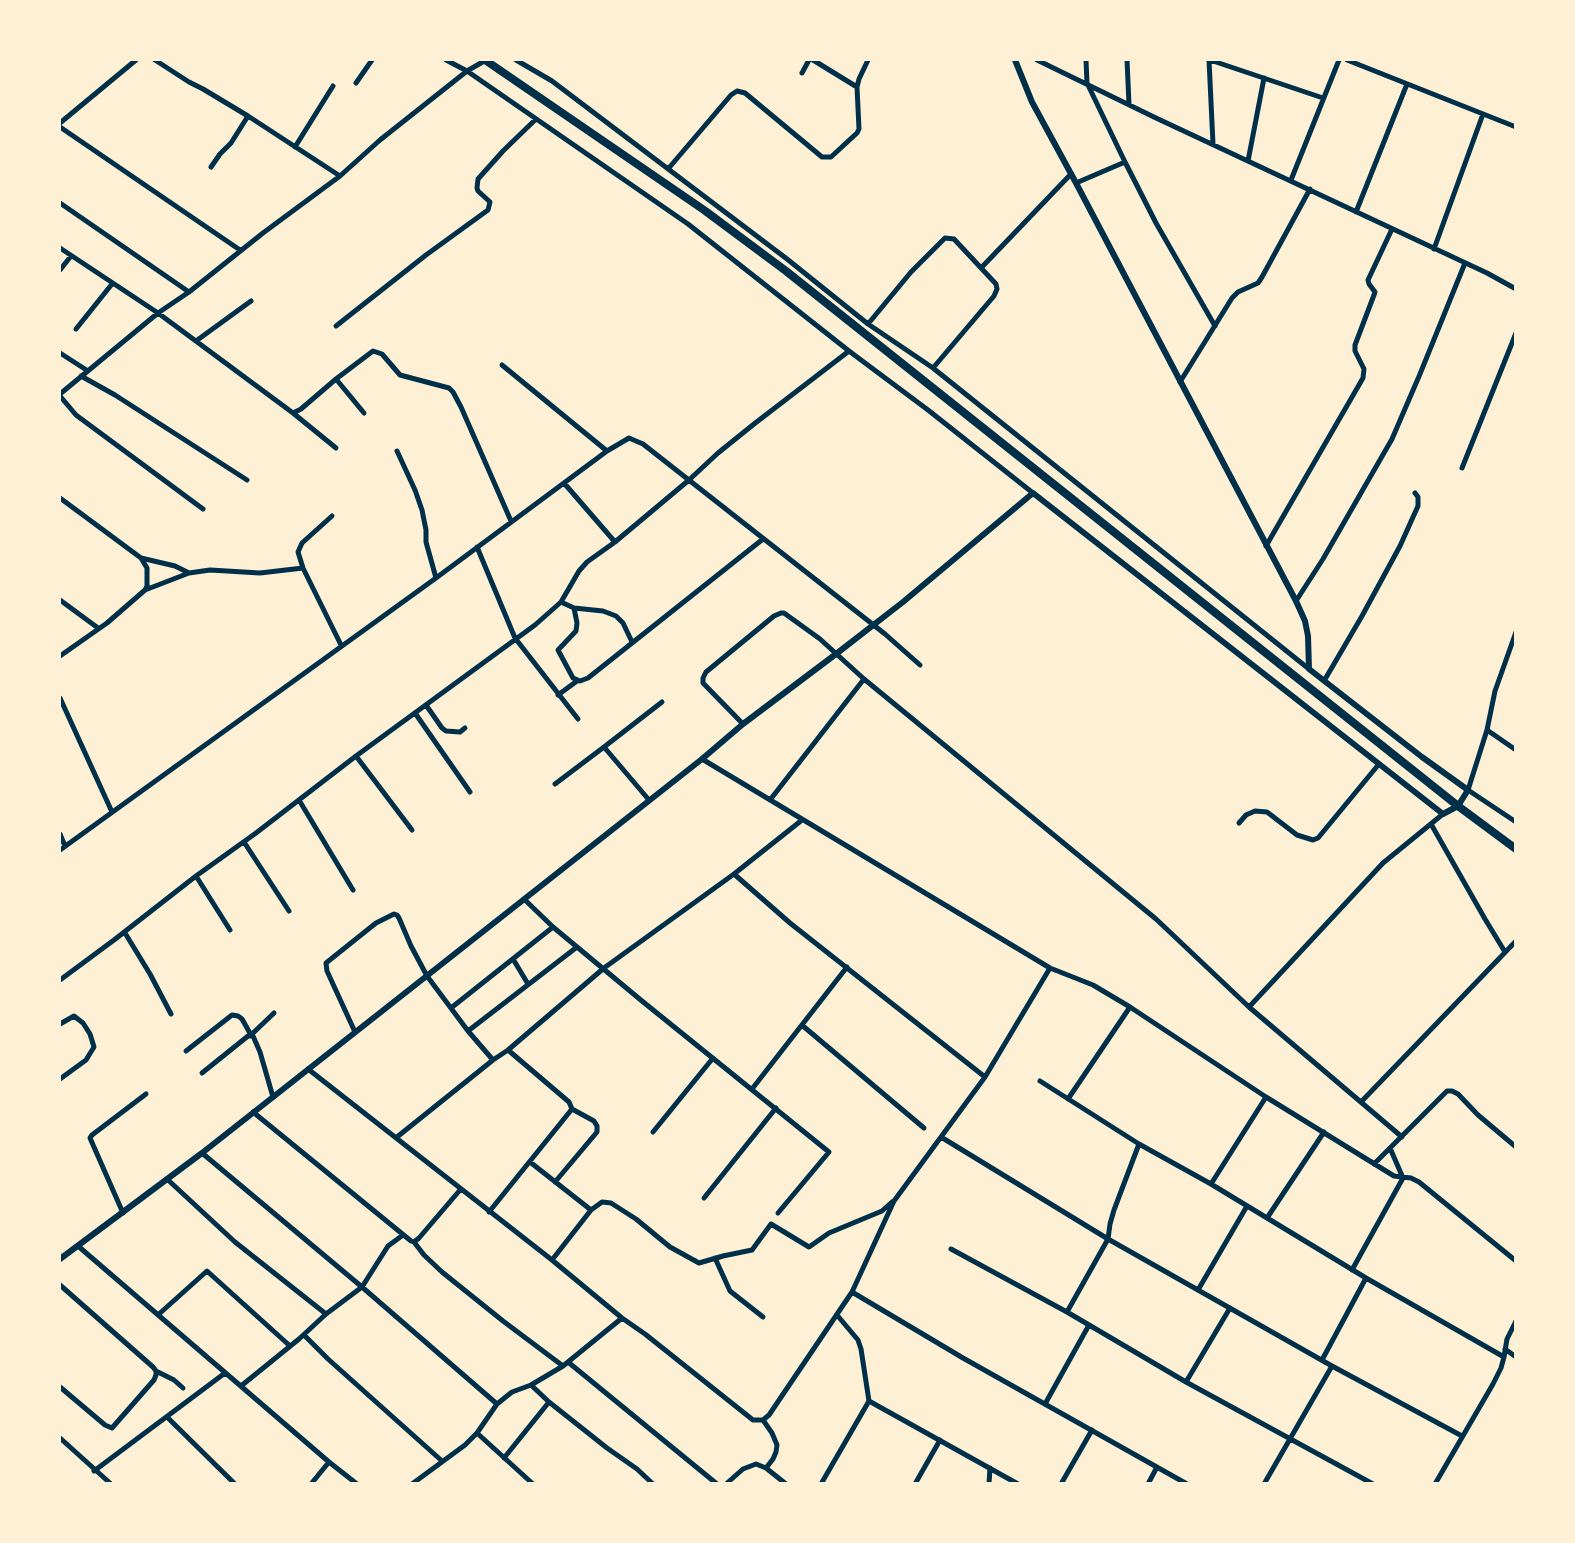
<!DOCTYPE html>
<html>
<head>
<meta charset="utf-8">
<style>
	body { margin:0 }
	#map { position:relative; width:1575px; height:1543px; overflow:hidden; background:#fdf0d5; font-family:"Libre Baskerville",serif }
	canvas { display:block }
	.frame { position:absolute; inset:0; border:61px solid #fdf0d5; pointer-events:none }
</style>
</head>
<body>
<div id="map">
<canvas width="1575" height="1543"></canvas>
<div class="frame"></div>
</div>
<script>
const ctx = document.querySelector('canvas').getContext('2d');
ctx.lineJoin = 'round';
function shape(rows) {
  const path = new Path2D();
  for (const r of rows) {
    path.moveTo(r[0], r[1]);
    for (let i = 2; i < r.length; i += 2) path.lineTo(r[i], r[i + 1]);
  }
  return path;
}
function strokePath(path, color, width, dash) {
  ctx.strokeStyle = color;
  ctx.lineWidth = width;
  ctx.lineCap = dash ? 'butt' : 'round';
  ctx.setLineDash(dash || []);
  ctx.stroke(path);
}
const minor = shape([
	[155,60,189,82,203,89,248,116,231,143,220,154,211,167],
	[446,60,467,71,688,224,849,351,928,410,1033,493],
	[516,60,552,81,787,259,868,324,933,368,1309,669],
	[813,60,857,87],
	[1037,60,1156,118,1487,273,1516,289],
	[1086,60,1087,83,1125,162],
	[1127,60,1129,104],
	[1209,60,1213,144],
	[1210,60,1323,98],
	[1347,60,1516,127],
	[802,73,809,60],
	[356,83,372,60],
	[248,116,340,176],
	[60,123,136,60],
	[60,127,240,250],
	[295,147,333,86],
	[1248,161,1264,78],
	[668,169,731,95,737,91,745,93,822,157,831,157,857,133,859,129,857,87,859,79,868,60],
	[1291,180,1339,60],
	[1076,183,1125,162,1156,223,1215,326],
	[60,203,189,292],
	[1356,212,1407,84],
	[60,248,158,313,293,413,301,409,336,379,373,351,382,354,400,375,449,388,453,392,461,407,511,521],
	[1434,249,1483,114],
	[981,268,1071,174],
	[60,270,71,256],
	[868,324,911,272,945,238,954,239,996,284,997,289,994,296,933,368],
	[336,326,426,255,488,210,490,202,478,191,477,188,478,179,503,151,536,119],
	[76,329,112,284],
	[196,341,251,301],
	[60,353,88,371],
	[502,365,607,451],
	[81,376,115,395,247,480],
	[336,379,364,413],
	[1180,382,1232,298,1238,292,1258,283,1262,277,1310,189],
	[60,394,158,313,189,292,263,233,340,176,380,140,467,71,486,60],
	[60,396,76,415,203,509],
	[293,413,336,448],
	[397,451,415,490,422,510,426,530,426,542,436,578],
	[1462,468,1516,333],
	[564,483,615,542],
	[60,498,141,558,175,566,189,573],
	[332,516,302,543,298,552,303,568,341,645],
	[1266,546,1363,378,1364,369,1355,351,1355,345,1374,295,1375,292,1369,284,1368,280,1392,229],
	[477,547,515,638,578,719],
	[145,590,189,573,210,570,260,573,303,568],
	[60,600,98,628],
	[1296,601,1323,559,1392,439,1420,374,1465,263],
	[561,602,579,571,587,562,615,542,689,480,718,453,754,424,849,351],
	[574,608,577,623,576,631,558,650,573,678,580,681,588,678,763,539],
	[1516,632,1495,691,1487,730,1468,790,1516,822],
	[60,656,107,623,145,590,147,586,147,568,141,558],
	[1324,681,1362,616,1400,546,1418,506,1418,497,1415,493],
	[558,695,577,681],
	[60,698,112,812],
	[426,705,442,728,446,731,460,732,465,728],
	[415,713,470,792],
	[743,724,703,683,703,678,706,672,774,616,781,613,784,613,820,639,864,679,1156,919,1249,1007,1402,1137],
	[1487,730,1516,750],
	[356,756,412,830],
	[702,759,1050,968,1093,985,1130,1007,1266,1097,1394,1176,1411,1178,1419,1182,1516,1261],
	[555,784,604,747],
	[299,800,353,890],
	[649,800,604,747,662,702],
	[770,800,864,679],
	[1239,823,1246,815,1255,811,1267,812,1297,835,1313,840,1318,838,1379,764],
	[1431,824,1485,919,1505,952],
	[60,834,65,846],
	[244,842,289,911],
	[60,850,436,578,607,451,629,438,643,444,885,634,920,665],
	[734,874,790,923,985,1077],
	[196,876,230,930],
	[524,899,553,927,642,1001,829,1152,778,1213],
	[125,933,150,974,171,1014],
	[513,959,528,984],
	[60,980,114,940,196,876,256,833,356,756,535,625,561,602,574,608,603,611,616,616,623,623,632,642],
	[1249,1007,1383,863,1443,814],
	[451,1008,553,927],
	[60,1024,74,1016,83,1023,90,1034,94,1047,86,1060,60,1079],
	[803,1026,924,1128],
	[468,1031,577,947],
	[355,1032,327,971,326,963,376,923,394,914,397,915,399,918,411,946,427,976,468,1031,493,1060],
	[186,1051,232,1015,238,1016,242,1019,251,1035,274,1013],
	[308,1069,552,1260,622,1318,645,1334,753,1420,763,1420,769,1415,852,1292,894,1201,985,1077,1050,968],
	[202,1073,248,1036,253,1036,260,1052,273,1097],
	[1040,1081,1139,1144,1211,1184,1366,1278,1504,1357,1501,1368,1493,1384,1435,1484],
	[752,1089,847,967],
	[1068,1099,1130,1007],
	[1361,1102,1516,941],
	[253,1112,411,1241,414,1242,419,1238,460,1190],
	[653,1132,713,1058],
	[397,1137,493,1060,508,1050,604,968,734,874,802,820],
	[941,1137,1108,1239,1332,1366,1462,1436],
	[202,1153,362,1287,497,1404,512,1392,531,1385,563,1366,622,1318],
	[530,1162,591,1210],
	[1374,1164,1447,1091,1452,1091,1458,1094,1478,1115,1516,1147],
	[167,1179,235,1242,326,1314],
	[555,1182,597,1132,597,1126,594,1121,572,1109],
	[1211,1184,1266,1097],
	[704,1198,776,1108],
	[489,1212,572,1109,569,1102,508,1050],
	[123,1213,90,1138,92,1135,146,1094],
	[1267,1218,1324,1132],
	[414,1242,424,1255,442,1272,503,1321,563,1366],
	[78,1246,329,1462,357,1484],
	[951,1249,1067,1312,1186,1382,1373,1484],
	[715,1258,730,1291,763,1317],
	[552,1260,591,1210,602,1202,611,1203,636,1219,670,1247,699,1263,723,1256,752,1250,771,1224,809,1247,829,1233,882,1211,892,1202],
	[1352,1270,1403,1178,1390,1148],
	[60,1285,153,1367,156,1371,156,1375,154,1380,112,1428,105,1425,60,1387],
	[1198,1290,1247,1206],
	[852,1292,963,1358,1187,1484],
	[1067,1312,1108,1239,1110,1224,1114,1210,1139,1144],
	[159,1314,207,1271,290,1346],
	[837,1315,858,1340,861,1349,869,1401,1018,1484],
	[304,1335,328,1359,442,1461],
	[1505,1349,1516,1357],
	[1504,1357,1507,1339,1516,1321],
	[1322,1360,1366,1278],
	[568,1362,717,1484],
	[156,1371,174,1380,183,1388],
	[1186,1382,1230,1308],
	[531,1385,549,1402,607,1448,637,1469,653,1484],
	[241,1386,299,1339,326,1314,362,1287,388,1246,403,1235],
	[1045,1404,1089,1325],
	[167,1417,235,1484],
	[763,1420,772,1433,777,1445,776,1452,773,1459,766,1468],
	[477,1433,533,1484],
	[60,1438,111,1484],
	[504,1458,549,1402],
	[94,1471,225,1373],
	[311,1484,329,1462],
	[412,1484,465,1445,477,1433,497,1404],
	[726,1484,743,1469,756,1464,766,1468,786,1484],
	[821,1484,869,1401],
	[915,1484,940,1440],
	[989,1484,990,1468],
	[1061,1484,1092,1430],
	[1148,1484,1157,1467],
	[1264,1484,1332,1366]
]);
const tertiary = shape([
	[60,1259,202,1153,702,759,743,724,836,654,903,602,1033,493,1443,814,1458,806,1468,790,1422,757,1309,669,1308,636,1305,621,1296,601,1076,183,1032,102,1015,60]
]);
const trunk = shape([
	[485,60,704,210,786,271,1458,806,1516,849]
]);
strokePath(minor, '#003049', 5);
strokePath(tertiary, '#003049', 6);
strokePath(trunk, '#003049', 8);
</script>
</body>
</html>
